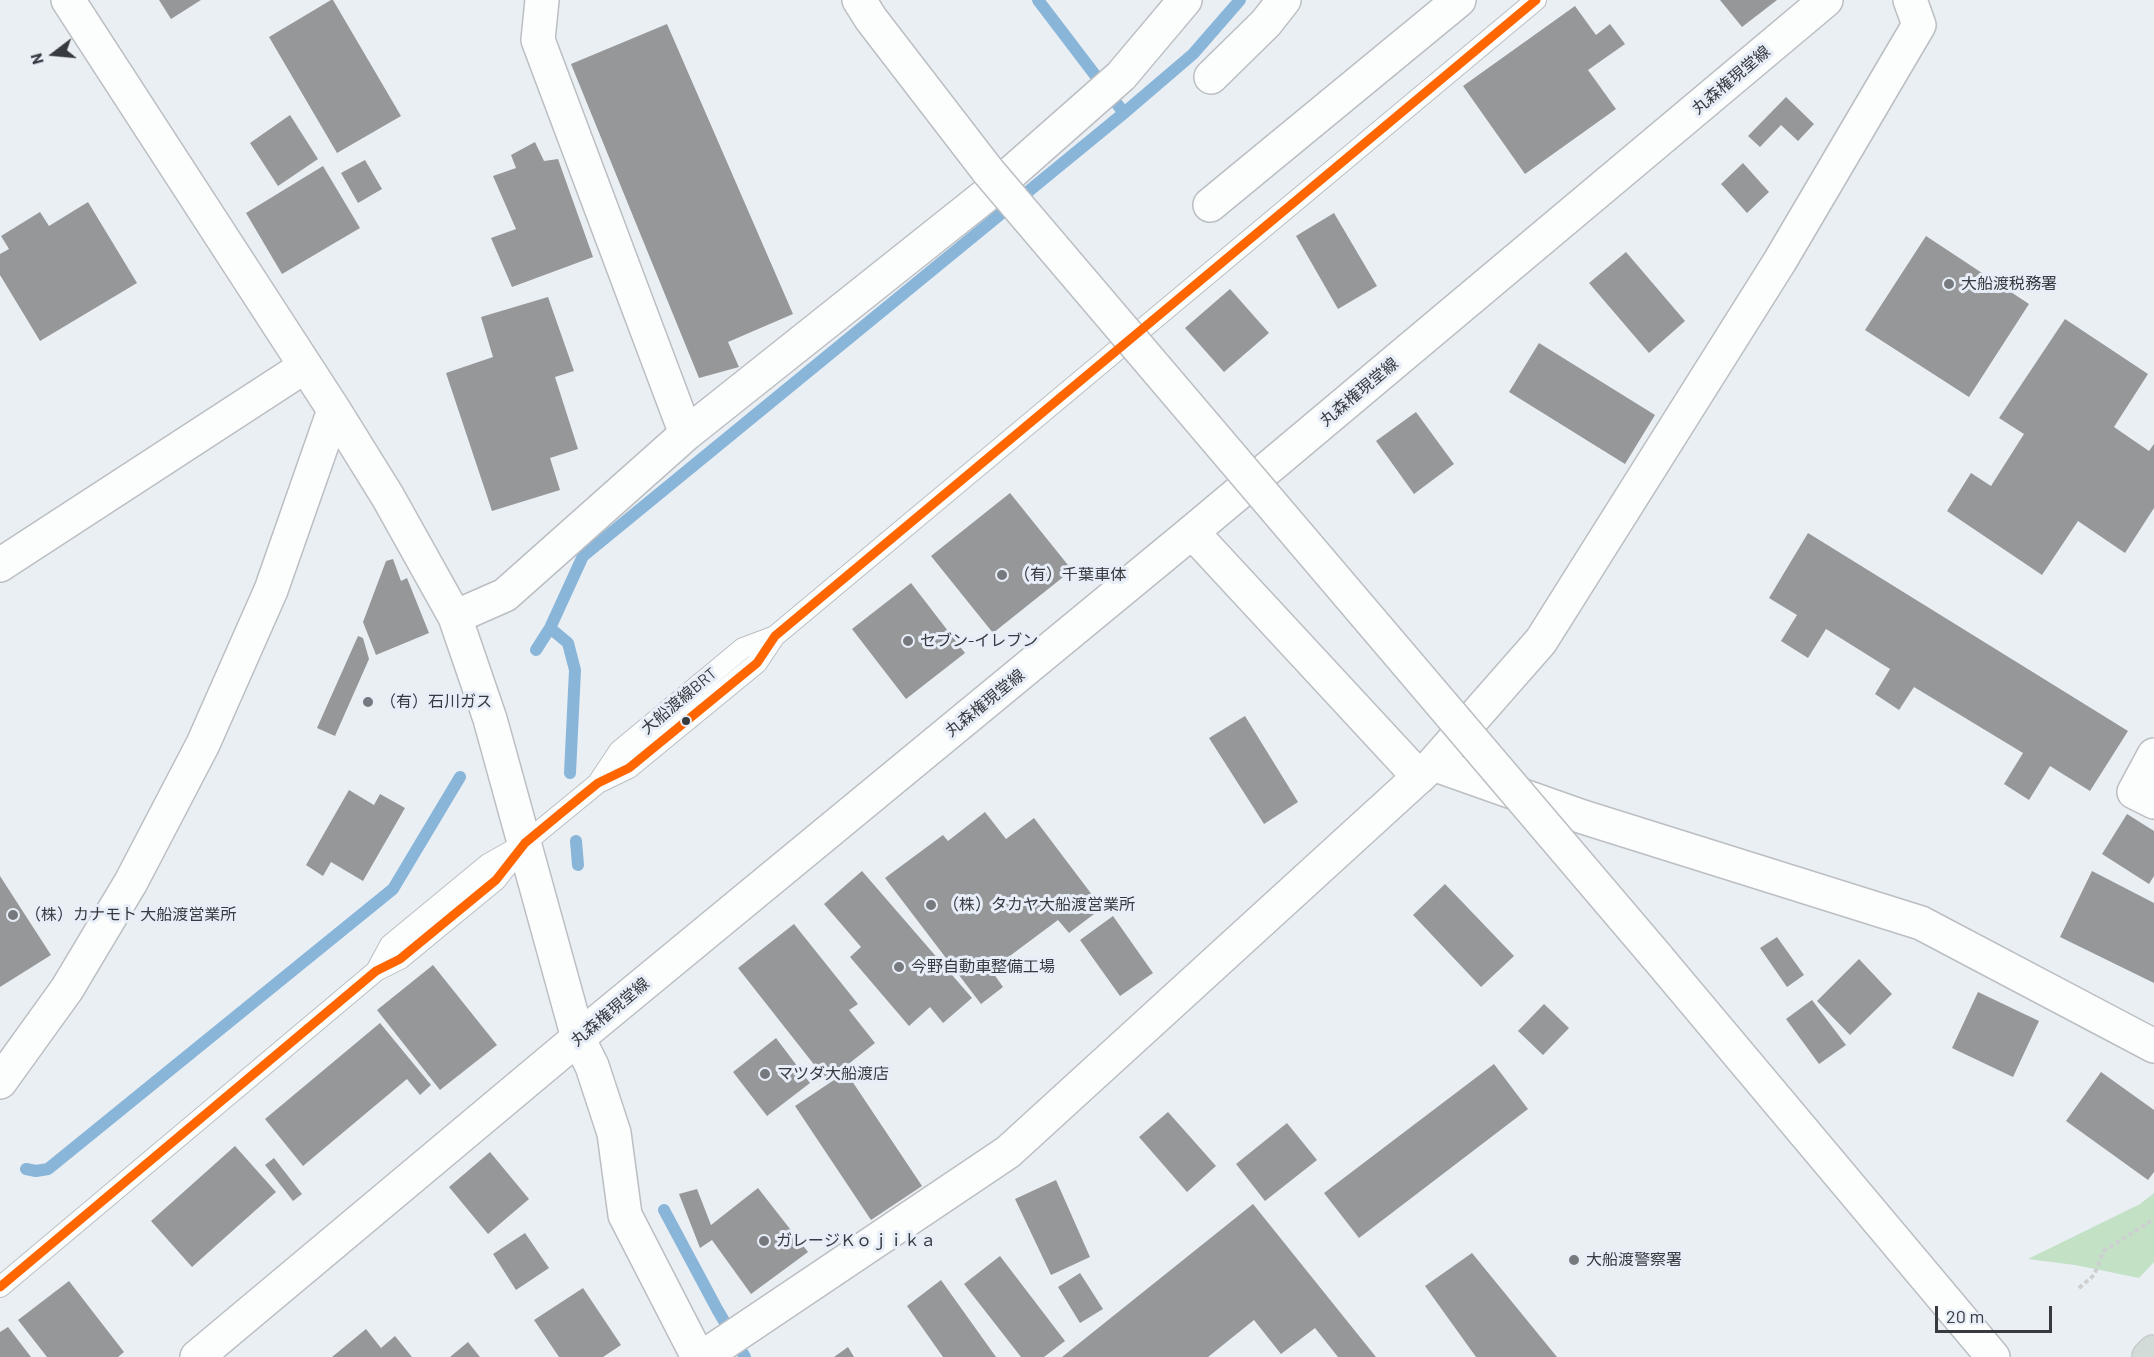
<!DOCTYPE html>
<html>
<head>
<meta charset="utf-8">
<style>
	body { margin:0 }
	#map { position:relative; width:2154px; height:1357px; overflow:hidden; background:#eaeff4; font-family:Barlow,sans-serif }
	canvas { display:block }
	.north { position:absolute; left:24px; top:24px; width:60px; height:60px; -webkit-text-stroke:4px #e7eef7; paint-order:stroke; rotate:254deg; font-size:16px; font-weight:700; line-height:24px; text-align:center; color:#373a3e }
	.north::after { content:''; display:block; margin:auto; width:21px; height:27px; background:#373a3e; clip-path:polygon(50% 0,100% 100%,50% 72%,0 100%) }
	.scale { position:absolute; left:1935px; top:1306px; width:117px; height:27px; box-sizing:border-box; border:3px solid #373a3e; border-top:0; padding-left:8px; font-size:18px; line-height:21px; white-space:nowrap; color:#373a3e; -webkit-text-stroke:4px #e7eef7; paint-order:stroke }
</style>
</head>
<body>
<div id="map">
<canvas width="2154" height="1357"></canvas>
<div class="north">N</div>
<div class="scale">20 m</div>
</div>
<script>
const ctx = document.querySelector('canvas').getContext('2d');
ctx.lineJoin = 'round';
function paint(path, color) {
  ctx.fillStyle = color;
  ctx.fill(path, 'evenodd');
}
function shape(rows) {
  const path = new Path2D();
  for (const r of rows) {
    path.moveTo(r[0], r[1]);
    for (let i = 2; i < r.length; i += 2) path.lineTo(r[i], r[i + 1]);
  }
  return path;
}
function strokePath(path, color, width, dash) {
  ctx.strokeStyle = color;
  ctx.lineWidth = width;
  ctx.lineCap = dash ? 'butt' : 'round';
  ctx.setLineDash(dash || []);
  ctx.stroke(path);
}
function drawText(font, color, halo, rows, align = 'center') {
  ctx.font = font + ' Barlow,"Noto Sans JP",sans-serif';
  ctx.lineWidth = 6;
  ctx.setLineDash([]);
  ctx.textBaseline = 'middle';
  ctx.strokeStyle = halo;
  ctx.fillStyle = color;
  for (const [text, x, y, turn = 0] of rows) {
    ctx.save();
    ctx.translate(x, y);
    ctx.rotate((+turn || 0) * Math.PI / 180);
    ctx.textAlign = isNaN(turn) ? turn : align;
    if (halo) ctx.strokeText(text, 0, 0);
    ctx.fillText(text, 0, 0);
    ctx.restore();
  }
}
const green = shape([
	[2154,1193,2154,1262,2139,1278,2075,1265,2028,1259,2140,1204]
]);
const stream = shape([
	[1038,0,1124,113],
	[550,628,568,643,575,670,570,773],
	[536,650,550,628,583,556,1124,113,1193,54,1240,0],
	[576,841,578,865],
	[26,1169,36,1171,48,1169,393,889,460,777],
	[664,1210,717,1309,745,1357]
]);
const building = shape([
	[159,0,201,0,171,19],
	[331,0,333,0,401,116,337,153,269,37],
	[1720,0,1777,0,1742,27],
	[1575,6,1596,35,1610,24,1625,44,1588,70,1616,109,1525,174,1463,86],
	[667,24,793,314,728,342,739,367,699,378,571,64],
	[1786,97,1814,124,1798,141,1781,125,1760,147,1748,136],
	[290,115,318,159,278,186,250,143],
	[535,142,544,161,558,159,593,257,512,287,491,238,516,229,493,176,516,168,511,155],
	[365,160,382,189,358,203,341,173],
	[1743,163,1769,192,1747,213,1721,184],
	[323,166,360,228,282,274,246,213],
	[88,202,137,283,40,341,0,275,0,254,9,249,1,236,40,212,49,226],
	[1334,213,1377,286,1338,309,1296,236],
	[1926,236,2029,304,1969,397,1865,330],
	[1626,252,1685,321,1649,353,1589,283],
	[1230,289,1269,333,1224,372,1185,328],
	[548,297,574,371,555,377,578,449,550,458,560,490,492,511,446,373,493,357,481,317],
	[2065,319,2148,374,2114,427,2149,451,2154,444,2154,508,2125,553,2078,521,2042,575,1947,511,1971,473,1991,486,2024,434,1999,418],
	[1539,343,1655,415,1625,464,1509,392],
	[1416,412,1454,464,1414,494,1376,441],
	[1010,493,1072,570,993,633,931,556],
	[1808,533,2128,731,2090,791,2050,766,2029,800,2004,784,2023,753,1914,687,1899,710,1875,694,1890,669,1826,629,1808,658,1781,641,1797,615,1769,598],
	[393,559,401,581,407,578,429,633,376,655,363,622,386,561],
	[911,583,965,653,906,699,852,629],
	[358,636,363,638,369,659,335,736,317,728],
	[1245,716,1298,802,1264,824,1209,738],
	[349,790,374,805,380,794,405,808,363,881,331,862,323,876,306,865],
	[985,812,1006,839,1034,818,1102,908,1069,933,1058,920,991,970,1003,987,981,1004,885,878,943,835,948,841],
	[2127,814,2154,831,2154,876,2149,884,2102,854],
	[862,871,972,998,943,1023,930,1007,909,1026,850,957,861,947,824,904],
	[2092,871,2154,903,2154,983,2060,937],
	[0,876,51,955,0,987],
	[1445,884,1514,956,1481,987,1413,915],
	[1113,916,1153,973,1120,996,1080,940],
	[794,924,858,1004,849,1010,875,1043,827,1081,738,968],
	[1777,937,1804,975,1787,987,1760,948],
	[1859,959,1892,994,1850,1035,1817,1001],
	[433,965,497,1045,440,1090,377,1010],
	[1978,992,2039,1021,2013,1077,1952,1048],
	[1812,1000,1846,1045,1819,1064,1786,1019],
	[1544,1004,1569,1028,1543,1055,1518,1031],
	[380,1023,431,1085,420,1095,407,1079,303,1166,265,1119],
	[776,1038,810,1083,767,1116,733,1072],
	[1494,1064,1528,1109,1359,1238,1324,1193],
	[846,1072,922,1186,871,1220,795,1106],
	[2101,1072,2154,1110,2154,1172,2148,1180,2066,1121],
	[1168,1112,1216,1166,1187,1192,1139,1137],
	[1287,1123,1317,1160,1265,1201,1236,1164],
	[235,1146,276,1192,192,1267,151,1221],
	[490,1152,529,1199,488,1234,449,1187],
	[274,1158,302,1194,293,1201,265,1165],
	[1056,1180,1090,1257,1051,1275,1015,1199],
	[758,1188,808,1252,751,1294,712,1240,700,1248,679,1194,697,1189,711,1225],
	[1253,1204,1376,1357,1338,1357,1315,1328,1281,1354,1254,1320,1208,1357,1062,1357],
	[525,1233,549,1268,516,1290,493,1254],
	[1472,1253,1557,1357,1476,1357,1425,1286],
	[1000,1256,1065,1341,1044,1357,1021,1357,964,1284],
	[1080,1273,1103,1309,1080,1323,1058,1287],
	[941,1280,996,1357,943,1357,907,1306],
	[69,1281,124,1352,118,1357,47,1357,18,1320],
	[583,1288,621,1345,603,1357,559,1357,534,1320],
	[8,1327,31,1357,0,1357,0,1332],
	[366,1329,381,1348,395,1336,412,1357,332,1357],
	[468,1342,480,1357,450,1357],
	[848,1347,854,1357,834,1357]
]);
const path = shape([
	[2079,1288,2094,1275,2104,1251,2154,1219]
]);
const service = shape([
	[599,781,619,751,743,648,775,636],
	[376,971,390,945,488,864,525,843,598,783,629,768,757,663,775,636,1536,0],
	[0,1287,376,971,400,959,496,880,518,852]
]);
const minor = shape([
	[68,0,334,410,388,497,455,617,490,719,578,1038,592,1066,614,1133,625,1215,698,1357],
	[542,0,538,40,686,434],
	[1211,77,1266,23,1284,0],
	[1210,205,1459,0],
	[0,565,304,367],
	[455,617,505,595,686,434,985,196,1121,76,1185,0],
	[2154,755,2134,792,2154,802],
	[0,1082,67,989,131,882,203,744,271,590,334,410],
	[703,1357,1008,1152,1433,764,1541,641,1780,261,1919,25,1910,0]
]);
const tertiary = shape([
	[859,0,871,19,988,171],
	[1192,532,1419,777],
	[1433,764,1583,817,1921,923,2154,1046],
	[1657,957,1993,1357]
]);
const secondary = shape([
	[197,1357,578,1038,1192,532,1826,0]
]);
const trunk = shape([
	[2149,1357,2154,1352]
]);
const tertiaryBridge = shape([
	[988,171,1657,957]
]);
const bus1 = shape([
	[0,1287,376,971,400,959,496,880,525,843,560,814,598,783,629,768,757,663,775,636,1536,0]
]);
const markers = [
	[1949,284,6,"#76797e"],
	[1002,575,6,"#76797e"],
	[908,641,6,"#76797e"],
	[368,702,6,"#76797e"],
	[686,721,5,"#373a3e"],
	[931,905,6,"#76797e"],
	[13,915,6,"#76797e"],
	[899,967,6,"#76797e"],
	[765,1074,6,"#76797e"],
	[764,1241,6,"#76797e"],
	[1574,1260,6,"#76797e"]
];
const streetNames = [
	["丸森権現堂線",1731,80,-40],
	["丸森権現堂線",1359,392,-40],
	["大船渡線BRT",679,701,-40],
	["丸森権現堂線",985,703,-39],
	["丸森権現堂線",610,1012,-40]
];
const poiNames = [
	["大船渡税務署",1961,284],
	["（有）千葉車体",1014,575],
	["セブン-イレブン",920,641],
	["（有）石川ガス",380,702],
	["（株）タカヤ大船渡営業所",943,905],
	["（株）カナモト 大船渡営業所",25,915],
	["今野自動車整備工場",911,967],
	["マツダ大船渡店",777,1074],
	["ガレージＫｏｊｉｋａ",776,1241],
	["大船渡警察署",1586,1260]
];
paint(green, '#c2e1c5');
strokePath(stream, '#89b5d9', 12);
paint(building, '#969798');
strokePath(service, '#bbbec2', 22);
strokePath(minor, '#bbbec2', 36);
strokePath(tertiary, '#bbbec2', 36);
strokePath(secondary, '#bbbec2', 36);
strokePath(trunk, '#c8cacd', 36);
strokePath(path, '#cecfd1', 4, [4.5, 3]);
strokePath(service, '#fcfdfd', 20);
strokePath(minor, '#fcfdfd', 33);
strokePath(tertiary, '#fcfdfd', 33);
strokePath(secondary, '#fcfdfd', 33);
strokePath(trunk, '#d1dcd8', 33);
strokePath(tertiaryBridge, '#bbbec2', 36, []);
strokePath(tertiaryBridge, '#fcfdfd', 33);
strokePath(bus1, '#f60', 9);
for (const [x, y, r, color] of markers) {
  const dot = new Path2D();
  dot.arc(x, y, r, 0, 2 * Math.PI);
  ctx.fillStyle = color;
  ctx.fill(dot);
  strokePath(dot, '#e7eef7', 2);
}
drawText('16px', '#373a3e', '#e7eef7', streetNames);
drawText('16px', '#373a3e', '#e7eef7', poiNames, 'left');
</script>
</body>
</html>
